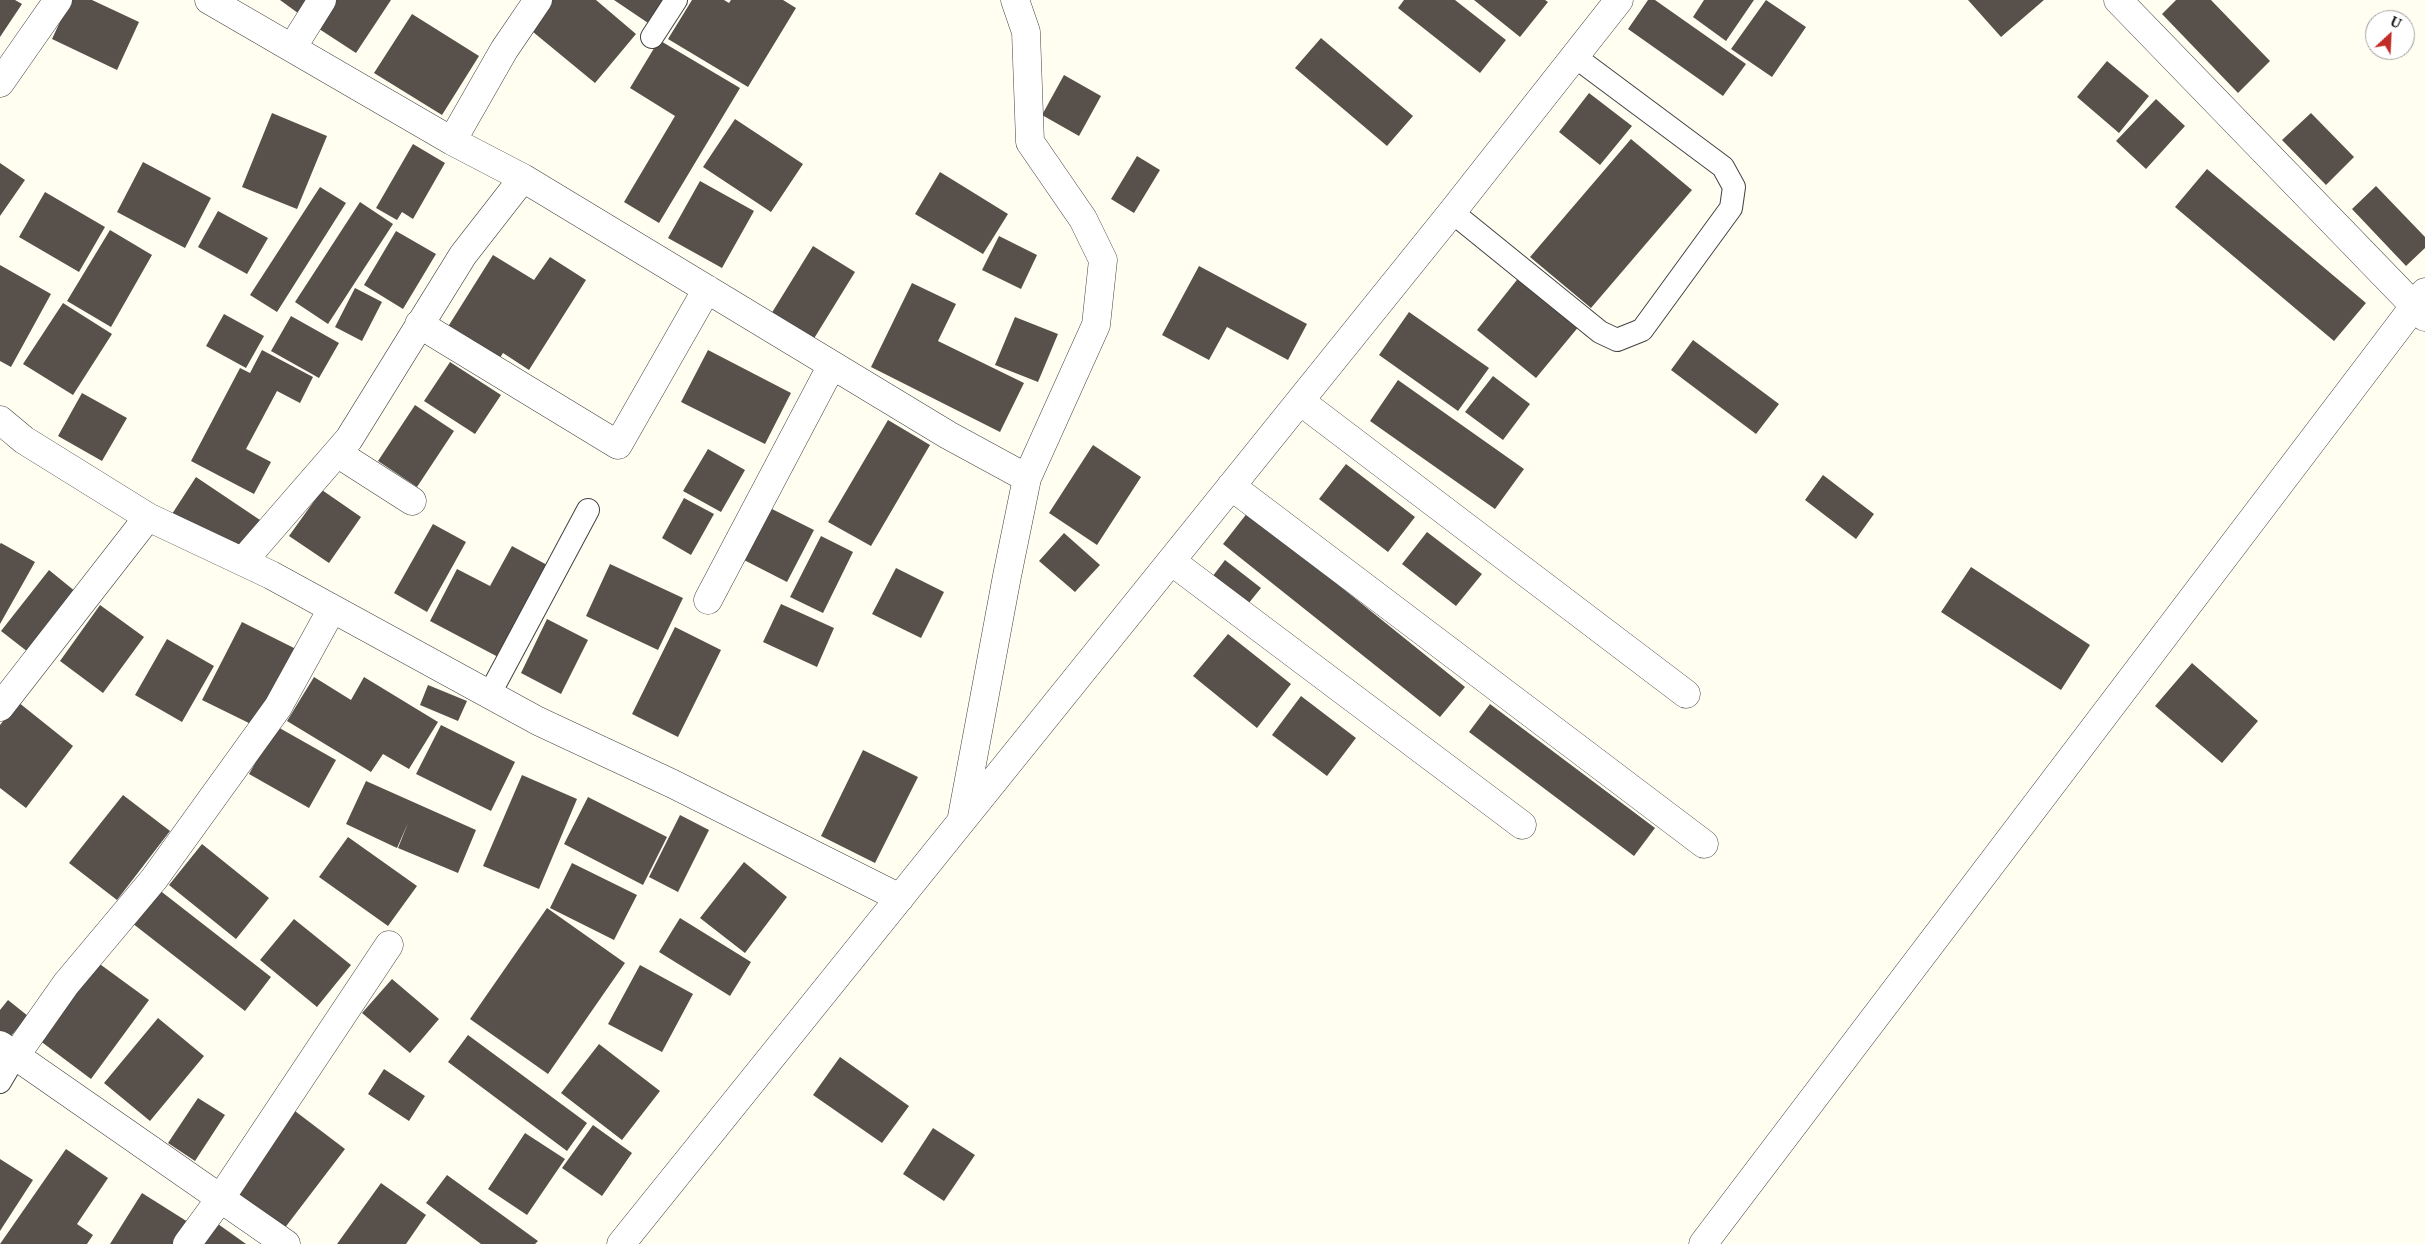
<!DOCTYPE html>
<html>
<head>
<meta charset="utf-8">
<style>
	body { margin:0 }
	#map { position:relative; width:2425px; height:1244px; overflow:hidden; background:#fffef1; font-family:"PT Serif",serif }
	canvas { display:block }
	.north { position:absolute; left:2365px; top:10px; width:50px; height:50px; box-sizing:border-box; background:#fff; border:1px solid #9f9f9f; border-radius:50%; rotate:25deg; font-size:14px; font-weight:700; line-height:20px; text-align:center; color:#0f0f0f }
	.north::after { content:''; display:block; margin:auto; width:18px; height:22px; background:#c12b25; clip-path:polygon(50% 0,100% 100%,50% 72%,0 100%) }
</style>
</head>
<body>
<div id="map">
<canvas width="2425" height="1244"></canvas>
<div class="north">U</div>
</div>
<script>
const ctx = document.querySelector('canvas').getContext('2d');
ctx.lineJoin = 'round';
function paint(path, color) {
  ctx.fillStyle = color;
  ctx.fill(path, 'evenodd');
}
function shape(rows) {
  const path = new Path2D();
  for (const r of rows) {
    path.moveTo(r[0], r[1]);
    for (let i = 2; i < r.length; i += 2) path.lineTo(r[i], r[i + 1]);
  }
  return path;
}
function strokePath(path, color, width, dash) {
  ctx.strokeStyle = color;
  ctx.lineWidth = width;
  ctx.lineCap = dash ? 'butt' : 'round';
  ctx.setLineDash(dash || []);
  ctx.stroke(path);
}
const building = shape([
	[0,0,15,0,22,4,0,37],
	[70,0,92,0,139,22,117,70,52,39],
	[280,0,314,0,302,16],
	[325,0,391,0,356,53,310,23],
	[549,0,596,0,636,34,595,83,527,27],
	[614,0,672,0,654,27],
	[692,0,724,0,729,3,731,0,783,0,796,8,748,87,668,39],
	[1404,0,1455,0,1506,40,1480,73,1398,8],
	[1474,0,1545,0,1548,2,1520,37],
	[1648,0,1655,0,1746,64,1723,96,1628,29],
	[1704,0,1754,0,1726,41,1693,17],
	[1766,0,1806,27,1772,77,1731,49],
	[1968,0,2044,0,2001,37],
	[2176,0,2211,0,2270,61,2238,93,2162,14],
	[412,14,479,56,442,115,374,73],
	[1321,38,1413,116,1387,146,1295,68],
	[659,40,740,88,659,223,624,202,675,116,630,88],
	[2107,61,2149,96,2119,133,2077,97],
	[1064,75,1101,96,1079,136,1042,115],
	[1589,93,1632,126,1600,165,1559,132],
	[2156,99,2185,126,2146,169,2116,141],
	[272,113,327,136,297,209,242,187],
	[2311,113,2354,157,2326,185,2282,140],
	[735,119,803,164,771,212,703,167],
	[1631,139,1692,190,1591,308,1530,257],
	[413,144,445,163,413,219,402,212,397,220,376,208],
	[1137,156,1160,170,1134,213,1111,199],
	[143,162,211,198,185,248,117,212],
	[0,163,25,180,0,216],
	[2207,169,2366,303,2334,341,2175,207],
	[940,172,1008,214,983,254,915,214],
	[700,181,754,211,722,268,668,238],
	[2376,186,2425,237,2425,248,2406,266,2352,209],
	[320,187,346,203,277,312,250,295],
	[45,192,105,227,79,272,19,237],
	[360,202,393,224,328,324,295,302],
	[218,211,268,238,247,274,198,247],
	[110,230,152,255,111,327,67,301],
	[396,231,436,254,403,309,364,285],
	[999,236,1037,255,1021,289,982,270],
	[813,246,855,272,810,345,768,319],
	[493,255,534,280,550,257,586,280,529,370,503,353,495,366,444,333],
	[0,265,51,294,11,367,0,361],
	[1199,266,1307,324,1288,360,1227,327,1209,360,1162,335],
	[1520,276,1580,325,1536,378,1477,330],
	[912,283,956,304,938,341,1024,383,1000,432,871,367],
	[355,288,382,302,362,341,335,327],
	[63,303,112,334,73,395,23,364],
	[1409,312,1489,368,1458,411,1379,355],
	[224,314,264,336,246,368,206,346],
	[291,316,339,343,319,378,271,351],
	[1015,317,1058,334,1038,382,995,365],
	[1693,340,1779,404,1756,434,1671,370],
	[262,350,313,377,300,403,277,391,246,449,271,462,254,494,191,461,240,368,250,373],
	[708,350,791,393,765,444,681,402],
	[450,362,501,395,475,434,424,401],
	[1493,376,1530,404,1503,440,1465,412],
	[1398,380,1524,469,1495,509,1370,421],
	[82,393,127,418,102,461,58,436],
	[415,405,454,431,417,487,378,461],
	[888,420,930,445,871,546,828,522],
	[1093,445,1141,477,1097,545,1049,513],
	[708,449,745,470,721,512,683,491],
	[1346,464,1415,517,1388,552,1319,499],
	[1823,475,1874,514,1856,539,1805,500],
	[196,477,263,522,240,558,172,514],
	[322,490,361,517,329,563,289,536],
	[684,498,714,514,691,555,662,538],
	[770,508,814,530,787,582,744,560],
	[1248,512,1465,687,1440,717,1223,544],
	[433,524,466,542,427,612,394,593],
	[1427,532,1482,574,1456,606,1402,564],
	[1064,533,1100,565,1075,592,1039,561],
	[821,536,853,552,823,613,790,597],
	[1,543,35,562,0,624,0,544],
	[512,546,549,566,500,658,430,621,457,569,490,586],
	[1225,560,1261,588,1244,609,1209,581],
	[610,564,683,598,658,650,586,616],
	[1971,567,2090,645,2061,690,1941,612],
	[896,568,944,592,921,638,872,614],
	[49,570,76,592,28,652,1,631],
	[781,604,834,628,817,667,763,642],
	[100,605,144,637,103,693,60,661],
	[547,619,588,640,561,694,521,673],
	[242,622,296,649,257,727,202,700],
	[675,627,721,650,678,737,632,714],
	[1228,634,1291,684,1257,728,1193,676],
	[167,639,214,666,182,722,135,695],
	[2192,663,2258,721,2222,763,2155,706],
	[314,677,351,700,364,677,438,722,409,769,383,754,371,772,287,721],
	[428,685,467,701,458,721,420,705],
	[1301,696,1356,738,1327,776,1272,735],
	[18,702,73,746,26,808,0,788,0,725],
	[1490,704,1655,828,1634,856,1469,732],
	[441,725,515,762,491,811,416,774],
	[276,726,336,760,309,808,249,774],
	[863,750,918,777,875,863,821,836],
	[522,775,577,799,539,889,483,866],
	[366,781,476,830,458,873,398,848,408,823,397,848,346,824],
	[123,795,170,831,117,900,69,863],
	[588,797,667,837,643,885,564,844],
	[680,815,709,830,678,892,649,877],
	[348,837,417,886,388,926,319,877],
	[202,844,269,898,236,939,169,885],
	[744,862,787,897,745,953,700,918],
	[572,863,637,895,614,940,550,908],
	[158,889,271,977,245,1011,132,923],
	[547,908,625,963,548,1074,470,1019],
	[680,918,751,962,730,996,659,952],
	[294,919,351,965,317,1007,260,960],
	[97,962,149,1000,91,1079,39,1040],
	[640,965,693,994,662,1052,608,1024],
	[392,979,439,1019,410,1053,362,1013],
	[8,1000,28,1016,5,1043,0,1039,0,1010],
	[158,1018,204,1056,150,1121,104,1083],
	[468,1035,587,1123,567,1151,448,1062],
	[599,1044,660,1091,622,1140,561,1093],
	[840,1057,909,1106,882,1143,813,1095],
	[384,1069,425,1096,409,1121,368,1094],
	[198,1098,225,1115,195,1161,168,1143],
	[291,1108,345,1149,284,1229,230,1187],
	[593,1125,632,1153,602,1196,562,1168],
	[933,1128,975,1155,944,1201,903,1174],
	[525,1133,565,1159,527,1215,488,1189],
	[66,1149,108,1178,77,1224,93,1235,87,1244,0,1244],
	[0,1159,33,1180,0,1231],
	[447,1175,538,1241,535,1244,481,1244,426,1203],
	[381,1183,426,1215,406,1244,337,1244],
	[142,1193,188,1222,174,1244,110,1244],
	[218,1224,246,1244,203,1244]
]);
const lane = shape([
	[652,37,676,0],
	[1452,212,1600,332,1617,340,1642,330,1731,208,1734,187,1723,167,1574,56],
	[489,695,588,510],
	[0,1082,16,1055]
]);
const street = shape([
	[209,0,452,141,523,178,948,435,1027,478,1007,576,962,817],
	[1015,0,1026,32,1030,142,1083,219,1103,260,1096,325,1027,478],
	[2118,0,2425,317],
	[292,48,322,0],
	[0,83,58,0],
	[452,141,504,50,538,0],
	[419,324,618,445,707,289],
	[1300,401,1686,694],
	[0,420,24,440,148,517,0,707],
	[337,453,412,501],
	[1231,486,1704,844],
	[148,517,271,575,538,721,673,784,900,898],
	[243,561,349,439,463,255,523,178],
	[1171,561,1522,825],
	[708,600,832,365],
	[0,1045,286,1244],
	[16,1055,66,984,154,879,278,707,327,618,330,608],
	[187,1244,220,1199,389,945],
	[621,1244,1452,212,1619,0],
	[1703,1244,2425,292]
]);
paint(building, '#58514b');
strokePath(lane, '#424242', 24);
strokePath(street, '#424242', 29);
strokePath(lane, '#fff', 22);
strokePath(street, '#fff', 28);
</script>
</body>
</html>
